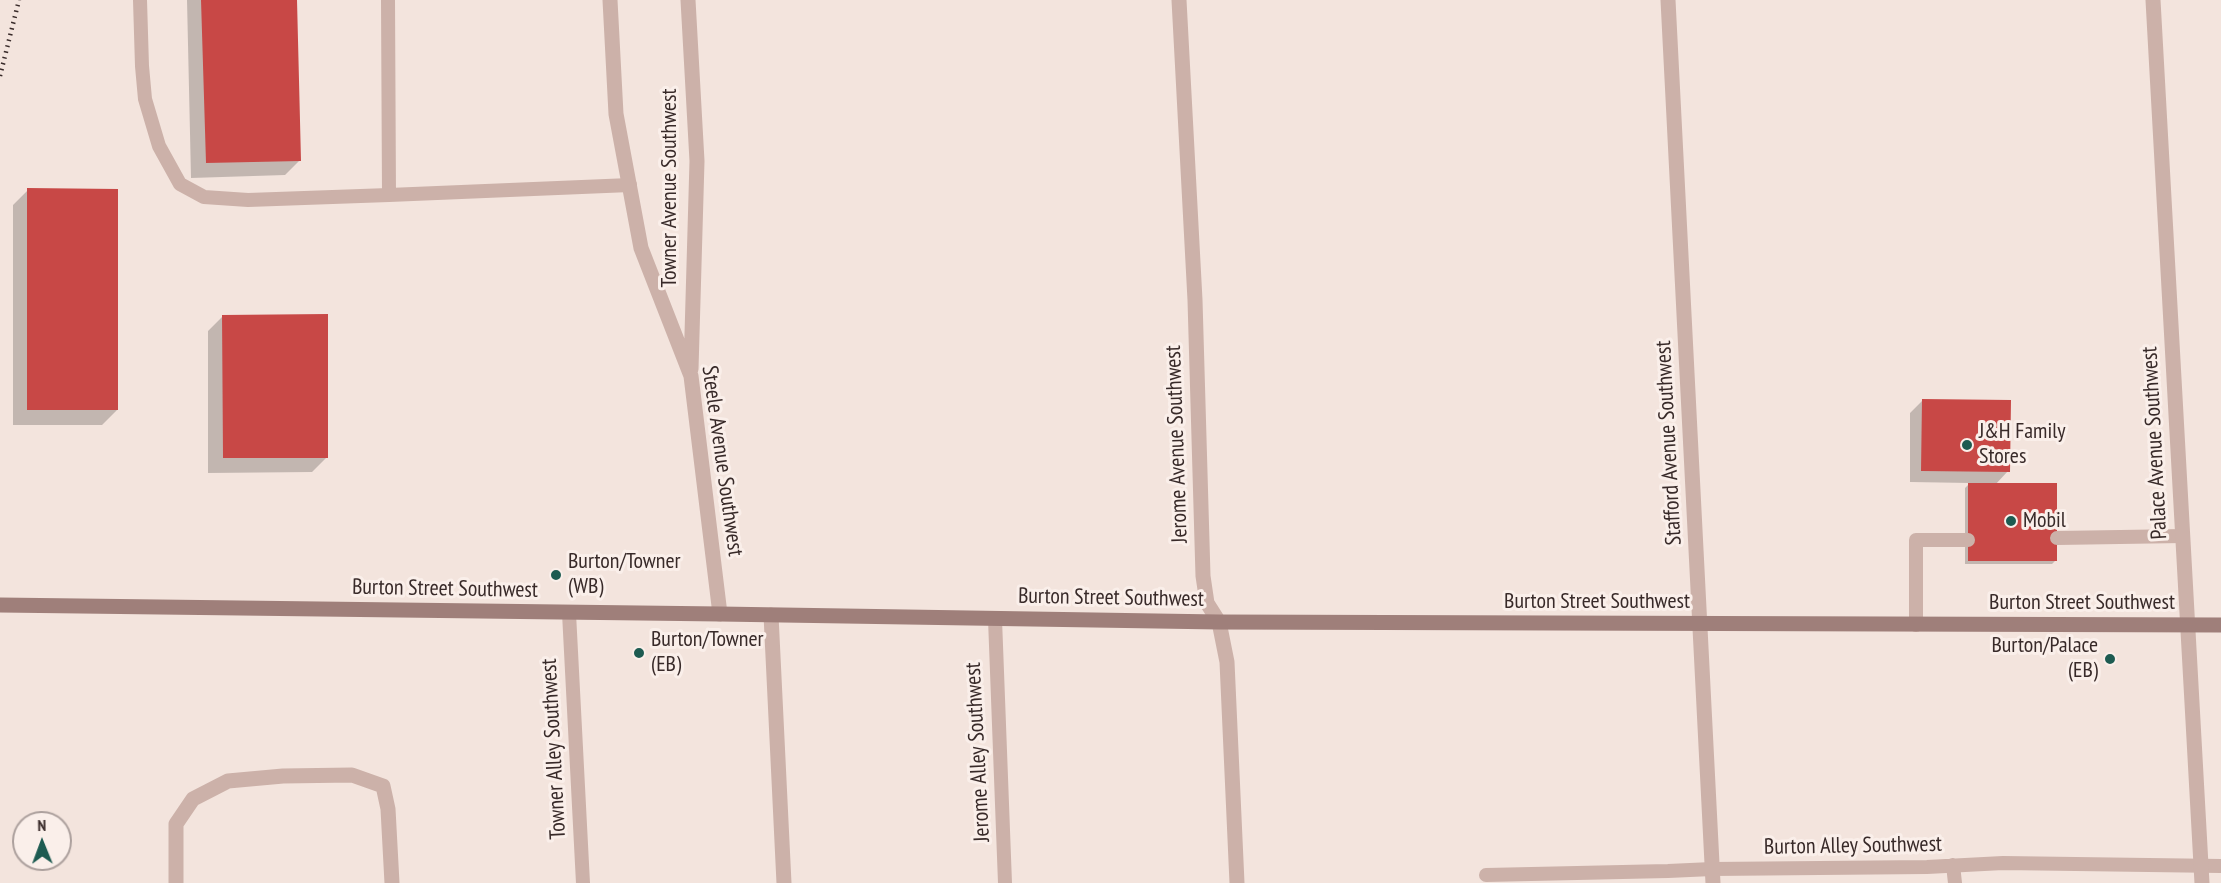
<!DOCTYPE html>
<html>
<head>
<meta charset="utf-8">
<style>
	body { margin:0 }
	#map { position:relative; width:2221px; height:883px; overflow:hidden; background:#f3e4dd; font-family:"PT Sans Narrow",sans-serif }
	canvas { display:block }
	.north { position:absolute; left:12px; top:811px; width:60px; height:60px; box-sizing:border-box; background:#faefea; border:2px solid #aca09d; border-radius:50%; rotate:359deg; font-size:16px; font-weight:700; line-height:24px; text-align:center; color:#382a29 }
	.north::after { content:''; display:block; margin:auto; width:21px; height:27px; background:#1d5b51; clip-path:polygon(50% 0,100% 100%,50% 72%,0 100%) }
</style>
</head>
<body>
<div id="map">
<canvas width="2221" height="883"></canvas>
<div class="north">N</div>
</div>
<script>
const ctx = document.querySelector('canvas').getContext('2d');
ctx.lineJoin = 'round';
function paint(path, color) {
  ctx.fillStyle = color;
  ctx.fill(path, 'evenodd');
}
function shape(rows) {
  const path = new Path2D();
  for (const r of rows) {
    path.moveTo(r[0], r[1]);
    for (let i = 2; i < r.length; i += 2) path.lineTo(r[i], r[i + 1]);
  }
  return path;
}
function strokePath(path, color, width, dash) {
  ctx.strokeStyle = color;
  ctx.lineWidth = width;
  ctx.lineCap = dash ? 'butt' : 'round';
  ctx.setLineDash(dash || []);
  ctx.stroke(path);
}
function drawText(font, color, halo, rows, align = 'center') {
  ctx.font = font + ' "PT Sans Narrow",sans-serif';
  ctx.lineWidth = 6;
  ctx.setLineDash([]);
  ctx.textBaseline = 'middle';
  ctx.strokeStyle = halo;
  ctx.fillStyle = color;
  for (const [text, x, y, turn = 0] of rows) {
    ctx.save();
    ctx.translate(x, y);
    ctx.rotate((+turn || 0) * Math.PI / 180);
    ctx.textAlign = isNaN(turn) ? turn : align;
    if (halo) ctx.strokeText(text, 0, 0);
    ctx.fillText(text, 0, 0);
    ctx.restore();
  }
}
const shadow = shape([
	[187,0,296,0,300,160,285,175,191,178],
	[28,190,117,410,102,425,13,425,13,205],
	[223,316,327,457,312,472,208,473,208,331],
	[1922,401,2008,471,1995,485,2055,561,2052,564,1965,564,1965,488,1970,483,1910,482,1910,413]
]);
const building = shape([
	[201,0,297,0,301,161,206,163],
	[27,188,118,189,118,410,27,410],
	[328,314,328,458,223,458,222,315],
	[1922,399,2011,400,2010,472,1921,471],
	[1968,483,2057,483,2057,561,1968,561]
]);
const service = shape([
	[140,0,142,66,145,99,159,146,180,184,204,197,248,200,389,195],
	[388,0,389,195,630,185],
	[2057,538,2183,536],
	[569,613,583,883],
	[995,619,1005,883],
	[1916,625,1916,540,1968,540],
	[1953,865,1955,883],
	[1486,875,1668,871,1712,869,1927,867,2003,863,2221,866]
]);
const minor = shape([
	[610,0,616,114,641,248,691,376,720,614],
	[688,0,697,161,691,369],
	[1179,0,1195,300,1203,576,1207,603,1219,622,1227,662,1237,883],
	[1668,0,1713,883],
	[2153,0,2202,883],
	[771,615,784,883],
	[176,883,176,824,193,799,228,781,283,776,352,775,383,786,388,809,392,883]
]);
const secondary = shape([
	[0,605,720,614,1219,622,2221,625]
]);
const rail = shape([
	[0,76,19,0]
]);
const markers = [
	[1967,445,6,"#1d5b51"],
	[2011,521,6,"#1d5b51"],
	[556,575,6,"#1d5b51"],
	[639,653,6,"#1d5b51"],
	[2110,659,6,"#1d5b51"]
];
const streetNames = [
	["Towner Avenue Southwest",670,188,-90],
	["Stafford Avenue Southwest",1669,443,-93],
	["Palace Avenue Southwest",2155,443,-93],
	["Jerome Avenue Southwest",1177,444,-92],
	["Steele Avenue Southwest",722,461,82],
	["Burton Street Southwest",445,589,1],
	["Burton Street Southwest",1111,598,1],
	["Burton Street Southwest",1597,602],
	["Burton Street Southwest",2082,603],
	["Towner Alley Southwest",554,749,-93],
	["Jerome Alley Southwest",978,752,-93],
	["Burton Alley Southwest",1853,846,-1]
];
const poiNames = [
	["J&H Family",1979,432],
	["Stores",1979,457],
	["Mobil",2023,521],
	["Burton/Towner",568,562],
	["(WB)",568,587],
	["Burton/Towner",651,640],
	["(EB)",651,665],
	["Burton/Palace",2098,646,"right"],
	["(EB)",2098,671,"right"]
];
paint(shadow, '#0003');
paint(building, '#c84846');
strokePath(service, '#ccb1a9', 14);
strokePath(minor, '#ccb1a9', 15);
strokePath(secondary, '#9f7f7a', 15);
strokePath(rail, '#382a29', 4.5, [1.5, 4.5]);
for (const [x, y, r, color] of markers) {
  const dot = new Path2D();
  dot.arc(x, y, r, 0, 2 * Math.PI);
  ctx.fillStyle = color;
  ctx.fill(dot);
  strokePath(dot, '#faefea', 2);
}
drawText('22px', '#382a29', '#faefea', streetNames);
drawText('22px', '#382a29', '#faefea', poiNames, 'left');
</script>
</body>
</html>
